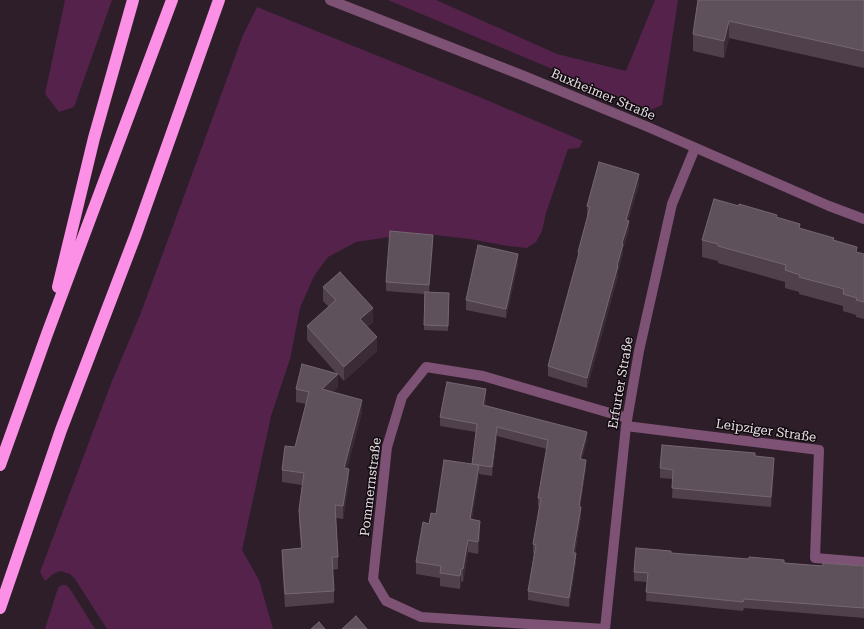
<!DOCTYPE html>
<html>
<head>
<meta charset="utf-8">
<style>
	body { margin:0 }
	canvas { display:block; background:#2d1e29 }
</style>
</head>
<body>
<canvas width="864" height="629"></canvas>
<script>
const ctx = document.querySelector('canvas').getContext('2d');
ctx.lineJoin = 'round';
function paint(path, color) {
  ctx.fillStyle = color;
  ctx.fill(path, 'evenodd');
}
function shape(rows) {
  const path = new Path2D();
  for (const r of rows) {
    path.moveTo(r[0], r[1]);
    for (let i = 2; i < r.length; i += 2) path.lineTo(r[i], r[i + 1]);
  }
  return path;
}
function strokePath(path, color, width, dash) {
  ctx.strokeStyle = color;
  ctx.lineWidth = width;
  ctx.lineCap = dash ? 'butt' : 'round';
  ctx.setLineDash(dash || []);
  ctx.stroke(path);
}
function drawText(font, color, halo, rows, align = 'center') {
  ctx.font = font + ' "Roboto Serif",serif';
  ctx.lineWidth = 3;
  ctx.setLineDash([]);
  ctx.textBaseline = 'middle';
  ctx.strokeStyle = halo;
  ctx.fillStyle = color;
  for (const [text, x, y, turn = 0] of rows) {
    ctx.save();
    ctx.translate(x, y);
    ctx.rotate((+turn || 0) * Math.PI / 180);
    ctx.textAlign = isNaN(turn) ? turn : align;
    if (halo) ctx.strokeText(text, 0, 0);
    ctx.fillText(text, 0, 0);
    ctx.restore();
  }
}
const green = shape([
	[65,0,112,0,74,107,59,112,45,94],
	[388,0,436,0,557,54,626,71,655,0,678,0,662,105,650,110],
	[257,7,477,96,583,141,579,148,568,149,546,213,542,231,536,242,527,248,508,246,470,239,427,234,396,236,356,242,328,257,314,276,300,308,290,359,271,416,242,550,259,580,273,629,107,629,75,579,70,574,60,571,53,574,45,581,40,572,112,381,140,315,173,226,243,35],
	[62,585,66,585,70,589,95,629,45,629,58,588]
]);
const minor = shape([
	[626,426,819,450,815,558,864,562],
	[605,629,421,617,386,601,373,579,387,447,402,397,426,367,483,376,627,418],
	[605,629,626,426,639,351,672,204,695,148]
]);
const tertiary = shape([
	[330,0,524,76,648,127,829,206,864,219]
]);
const motorway = shape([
	[58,287,94,138,133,0],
	[0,465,47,334,172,0],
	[0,608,61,430,136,234,219,0]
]);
const wall = shape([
	[698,0,864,0,864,68,729,38,724,58,693,51,693,34],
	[639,184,628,221,629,230,623,248,623,253,618,271,618,276,587,388,548,376,548,366,578,258,578,252,588,216,587,216,587,206],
	[739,206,777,217,800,228,834,241,857,253,864,254,864,319,856,317,856,315,843,311,843,306,799,294,799,292,785,288,785,282,718,263,718,261,702,257,702,240],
	[433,244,429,293,449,293,448,331,424,330,424,294,386,291,386,282],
	[518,263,506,318,466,310,466,300],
	[323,287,373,322,367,327,377,351,344,381,338,374,338,387,332,392,362,412,347,468,349,481,343,519,336,518,338,557,338,569,332,570,334,591,334,603,285,607,282,562,282,550,301,548,299,522,299,510,302,485,282,482,282,470,295,447,306,404,296,402,296,389,337,374,307,340,307,326,329,307,323,301],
	[486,398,485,405,587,440,582,459,586,468,580,507,581,516,575,553,576,562,569,607,528,600,528,591,534,553,533,553,533,544,539,507,538,506,538,498,547,449,497,436,492,476,479,474,472,519,480,533,478,554,468,552,463,582,461,581,460,589,440,586,440,578,416,574,416,562,429,524,472,464,476,432,440,426,440,417],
	[755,456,774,467,771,507,672,498,673,479,660,478,660,468],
	[671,553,823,566,864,566,864,618,744,608,743,611,646,601,647,582,634,581,634,572]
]);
const shadedWall = shape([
	[729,21,729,38,724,58,724,41],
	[639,174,639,184,626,229,626,220],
	[629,221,629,230,623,248,623,253,618,271,618,276,587,388,587,378,617,266,622,243],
	[433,235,433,244,429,295,429,285],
	[518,254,518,263,506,318,506,309],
	[373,308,373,322,360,333,360,319],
	[377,337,377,351,344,381,344,367],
	[338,374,338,387,322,402,322,389],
	[486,389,486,398,483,413,483,405],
	[362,400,362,412,344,481,344,468],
	[497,427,497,436,492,476,492,467],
	[587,432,587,440,580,467,580,459],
	[774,458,774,467,771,507,771,497],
	[586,460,586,468,579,515,579,507],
	[479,465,479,477,470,531,470,519],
	[349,469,349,481,343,519,343,506],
	[581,507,581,516,573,561,573,553],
	[480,521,480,533,478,554,478,542],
	[468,540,468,552,463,582,463,569],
	[576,553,576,562,569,607,569,598],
	[461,569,461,581,460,589,460,576]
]);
const building = shape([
	[698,0,864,0,864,51,729,21,724,41,693,34,698,0],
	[599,162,639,174,626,220,629,221,622,243,623,244,617,266,618,266,587,378,548,366,579,253,578,252,590,207,587,206,599,162],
	[714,199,739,206,739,204,777,215,776,217,800,224,799,228,834,238,833,240,857,247,856,252,864,254,864,302,856,300,857,298,843,294,844,289,799,277,800,275,785,270,786,265,718,246,718,244,702,240,714,199],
	[390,231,433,235,429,285,386,282,390,231],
	[478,245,518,254,506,309,466,300,478,245],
	[340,272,373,308,360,319,377,337,344,367,307,326,336,300,323,287,340,272],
	[425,292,449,293,448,326,424,325,425,292],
	[302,364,338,374,322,389,362,400,344,468,349,469,343,506,335,505,338,557,332,557,334,591,285,594,282,550,302,548,299,510,304,473,282,470,285,446,295,447,309,392,296,389,302,364],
	[447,382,486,389,483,405,587,432,580,459,586,460,579,507,581,507,573,553,576,553,569,598,528,591,536,545,533,544,541,498,538,498,548,440,497,427,492,467,472,464,477,424,440,417,447,382],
	[662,445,755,453,755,456,774,458,771,497,672,488,673,470,660,468,662,445],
	[444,460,479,465,470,519,480,521,478,542,468,540,463,569,461,569,460,576,440,573,441,566,416,562,423,522,429,524,431,513,436,514,444,460],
	[636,548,671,551,671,553,749,559,749,557,784,560,784,563,823,566,823,563,864,566,864,608,744,599,743,602,646,592,648,573,634,572,636,548],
	[356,616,367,629,342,629,356,616],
	[319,622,325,629,311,629,319,622]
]);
const streetNames = [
	["Buxheimer Straße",603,95,23],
	["Erfurter Straße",621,383,-80],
	["Leipziger Straße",766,431,8],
	["Pommernstraße",371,487,-83]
];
paint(green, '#54224b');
strokePath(minor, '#7e5274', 10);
strokePath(tertiary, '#7e5274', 10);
strokePath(motorway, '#fc8fe6', 12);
paint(wall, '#4f404b');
paint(shadedWall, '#3a2b36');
paint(building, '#5f515b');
strokePath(building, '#746771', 1);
drawText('13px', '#e8dee5', '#110b0f', streetNames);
</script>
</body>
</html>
